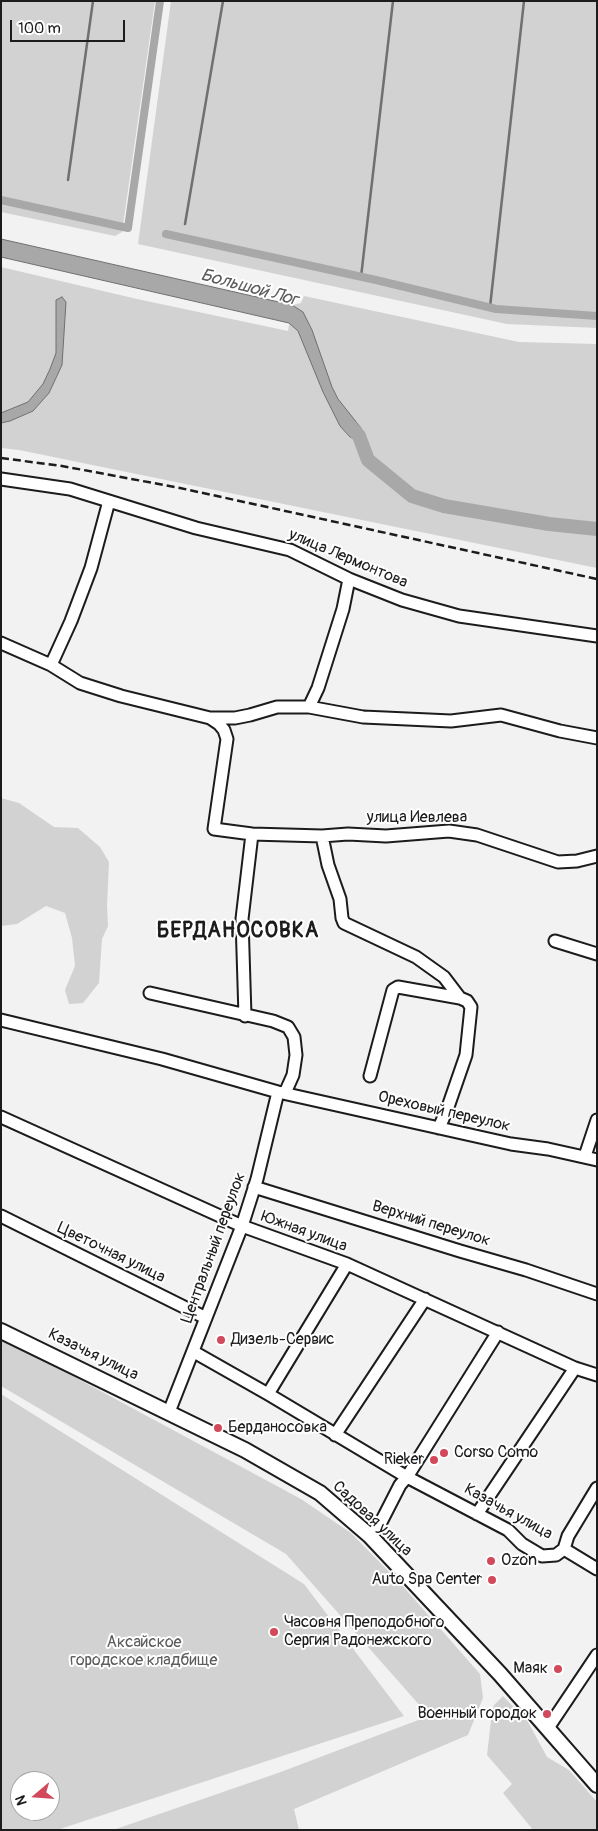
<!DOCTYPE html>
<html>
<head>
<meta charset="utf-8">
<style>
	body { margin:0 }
	#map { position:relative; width:598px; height:1831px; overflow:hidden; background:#f2f2f2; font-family:Pangolin,sans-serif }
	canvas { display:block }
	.frame { position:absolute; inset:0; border:2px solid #1c1c1c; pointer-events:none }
	.north { position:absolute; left:10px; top:1771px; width:50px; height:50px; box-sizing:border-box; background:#fff; border:1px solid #a4a4a4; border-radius:50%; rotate:252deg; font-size:14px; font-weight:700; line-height:20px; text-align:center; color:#1c1c1c }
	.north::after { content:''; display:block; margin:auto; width:18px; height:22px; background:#d1495b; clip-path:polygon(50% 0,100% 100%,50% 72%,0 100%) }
	.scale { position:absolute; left:10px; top:20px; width:115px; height:22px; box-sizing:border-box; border:2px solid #1c1c1c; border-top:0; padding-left:6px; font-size:15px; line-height:18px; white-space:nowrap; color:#1c1c1c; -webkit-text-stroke:4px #fff; paint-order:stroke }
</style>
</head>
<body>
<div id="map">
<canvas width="598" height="1831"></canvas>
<div class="frame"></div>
<div class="north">N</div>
<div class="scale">100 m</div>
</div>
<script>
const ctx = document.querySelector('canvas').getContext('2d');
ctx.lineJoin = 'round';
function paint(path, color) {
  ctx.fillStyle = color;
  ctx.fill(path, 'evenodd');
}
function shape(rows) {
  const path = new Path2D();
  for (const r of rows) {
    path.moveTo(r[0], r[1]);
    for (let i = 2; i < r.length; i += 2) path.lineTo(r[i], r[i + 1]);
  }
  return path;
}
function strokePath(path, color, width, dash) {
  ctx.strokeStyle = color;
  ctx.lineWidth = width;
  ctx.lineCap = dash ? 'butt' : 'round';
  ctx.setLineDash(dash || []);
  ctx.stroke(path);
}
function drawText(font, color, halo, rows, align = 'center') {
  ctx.font = font + ' Pangolin,sans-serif';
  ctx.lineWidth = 4;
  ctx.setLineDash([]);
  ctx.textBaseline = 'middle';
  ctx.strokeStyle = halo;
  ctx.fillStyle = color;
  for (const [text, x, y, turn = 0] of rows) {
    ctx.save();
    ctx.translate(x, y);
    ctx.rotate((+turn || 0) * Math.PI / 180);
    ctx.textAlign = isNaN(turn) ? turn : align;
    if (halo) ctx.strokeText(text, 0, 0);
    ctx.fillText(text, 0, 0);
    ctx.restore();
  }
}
const green = shape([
	[1,1,155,1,122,232,115,236,1,212],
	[171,1,597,1,597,328,507,324,138,244],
	[1,267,137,299,288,331,292,305,301,303,304,296,519,342,597,344,597,568,19,450,1,448],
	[1,798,19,803,54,827,78,828,100,847,109,862,107,906,108,926,102,939,99,983,83,1003,69,1004,65,990,75,966,72,938,65,913,46,906,17,924,1,926],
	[1,1339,17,1346,301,1499,351,1533,401,1584,480,1674,483,1698,468,1735,294,1809,299,1830,113,1830,278,1773,429,1716,286,1554,1,1386],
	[1,1394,304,1584,404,1716,57,1830,1,1830],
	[20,1781,50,1781,50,1811,20,1811],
	[503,1696,528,1722,547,1757,569,1770,597,1802,597,1830,533,1830,503,1793,512,1784,487,1755,492,1712,494,1705]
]);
const water = shape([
	[1,239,292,305,303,312,312,330,332,387,338,399,361,428,363,437,361,442,350,437,340,426,323,392,298,331,289,323,1,257,1,239],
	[62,297,66,302,62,365,49,393,33,411,10,421,1,423,1,413,28,402,43,384,50,369,56,353,56,300,62,297]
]);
const stream = shape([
	[68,180,93,1],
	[185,224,223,1],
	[361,277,393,1],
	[490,307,524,1]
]);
const canal = shape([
	[1,200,128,228,160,1],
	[166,234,376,280,496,309,597,316]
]);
const river = shape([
	[351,427,359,436,368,460,412,496,444,506,549,524,597,529]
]);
const minor = shape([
	[1,479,70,489,196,528,290,550,349,579,402,600,459,616,597,636],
	[1,643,51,665,80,683,121,696,210,718,235,718,250,715,277,707,309,707,363,717,451,721,501,715,560,731,597,738],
	[51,665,71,621,91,568,109,501],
	[309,707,318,688,343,609,349,579],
	[210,718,219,724,224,730,227,739,214,829,252,834,322,836,348,834,386,836,449,831,477,835,558,862,577,861,597,856],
	[322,836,328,865,340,899,342,918,344,923,416,957,444,977,460,998],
	[555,941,597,954],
	[150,993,273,1021,288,1027,294,1037,296,1055,293,1075,285,1093],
	[245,1016,242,919,252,834],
	[1,1020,162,1059,278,1092,511,1144,548,1149,597,1160],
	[370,1076,393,990,398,987,460,998,467,1001,471,1007,466,1055,448,1107,439,1128],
	[1,1117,242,1226,347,1264,575,1368,597,1375],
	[585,1156,597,1120],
	[254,1187,460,1251,526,1270,597,1294],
	[1,1216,206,1318],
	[194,1352,268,1394,407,1477,508,1530,522,1544,542,1556,556,1555,564,1549,597,1569],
	[268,1394,347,1264],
	[169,1412,242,1226,257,1179,278,1092],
	[335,1435,425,1299],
	[477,1514,575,1368],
	[370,1536,379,1526,400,1485,407,1477,498,1332],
	[564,1549,568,1536,597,1488],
	[548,1728,597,1655]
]);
const major = shape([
	[1,1331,245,1450,320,1493,370,1536,500,1674,597,1785]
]);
const rail = shape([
	[1,458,62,466,180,488,597,579]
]);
const markers = [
	[221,1340,5,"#d1495b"],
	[218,1428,5,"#d1495b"],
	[444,1453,5,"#d1495b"],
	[434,1460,5,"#d1495b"],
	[491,1561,5,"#d1495b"],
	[492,1580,5,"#d1495b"],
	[274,1632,5,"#d1495b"],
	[558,1669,5,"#d1495b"],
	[547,1714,5,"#d1495b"]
];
const streetNames = [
	["улица Лермонтова",348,559,23],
	["улица Иевлева",417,818],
	["Ореховый переулок",444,1112,13],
	["Верхний переулок",431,1224,17],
	["Южная улица",304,1232,20],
	["Центральный переулок",214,1248,-70],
	["Цветочная улица",111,1253,26],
	["Казачья улица",93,1355,26],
	["Казачья улица",508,1512,29],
	["Садовая улица",372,1519,43]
];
const poiNames = [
	["Дизель-Сервис",231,1340],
	["Берданосовка",228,1428],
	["Corso Como",454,1453],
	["Rieker",424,1460,"right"],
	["Ozon",501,1561],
	["Auto Spa Center",482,1580,"right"],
	["Часовня Преподобного",284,1623],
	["Сергия Радонежского",284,1641],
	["Маяк",548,1669,"right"],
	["Военный городок",537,1714,"right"]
];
const parkNames = [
	["Аксайское",144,1643],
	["городское кладбище",144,1661]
];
const waterNames = [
	["Большой Лог",249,288,15]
];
const districtNames = [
	["БЕРДАНОСОВКА",238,932]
];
paint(green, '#d2d2d2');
paint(water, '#a8a8a8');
strokePath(water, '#707070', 1);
strokePath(stream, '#707070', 2.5);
strokePath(canal, '#a8a8a8', 8);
strokePath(river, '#a8a8a8', 14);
strokePath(minor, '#1c1c1c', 15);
strokePath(major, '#1c1c1c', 18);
strokePath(minor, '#fff', 11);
strokePath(major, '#fff', 14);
strokePath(rail, '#1c1c1c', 2.5, [8, 4]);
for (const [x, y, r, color] of markers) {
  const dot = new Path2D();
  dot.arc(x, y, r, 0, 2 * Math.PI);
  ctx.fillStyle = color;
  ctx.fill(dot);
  strokePath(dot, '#fff', 2);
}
drawText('16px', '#1c1c1c', '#fff', streetNames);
drawText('16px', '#1c1c1c', '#fff', poiNames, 'left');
drawText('16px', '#5c5c5c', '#fff', parkNames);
drawText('italic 18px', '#5b5b5b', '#fff', waterNames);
ctx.letterSpacing = '1px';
drawText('bold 21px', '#1c1c1c', '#fff', districtNames);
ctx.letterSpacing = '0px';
</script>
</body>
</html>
